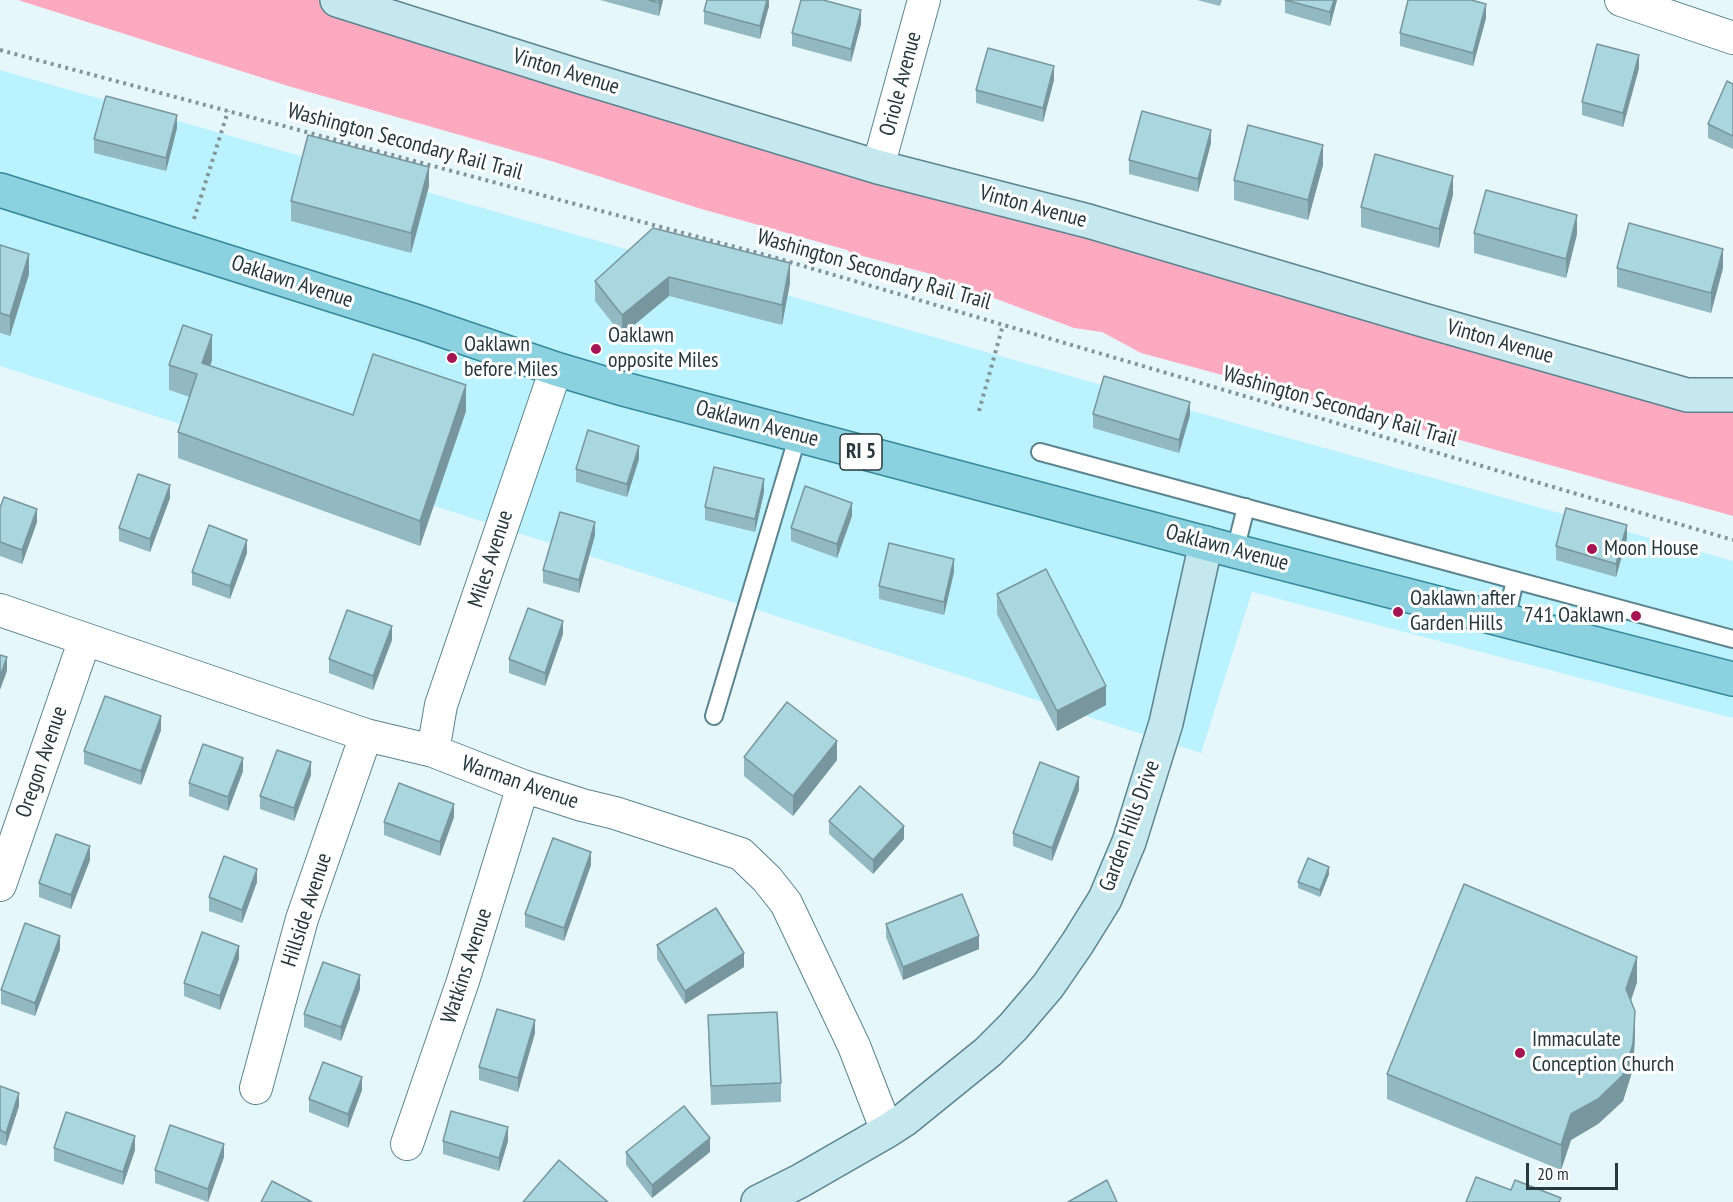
<!DOCTYPE html>
<html>
<head>
<meta charset="utf-8">
<style>
	body { margin:0 }
	#map { position:relative; width:1733px; height:1202px; overflow:hidden; background:#e6f7fc; font-family:"PT Sans Narrow",sans-serif }
	canvas { display:block }
	.scale { position:absolute; left:1526px; top:1163px; width:92px; height:27px; box-sizing:border-box; border:3px solid #27393d; border-top:0; padding-left:8px; font-size:18px; line-height:21px; white-space:nowrap; color:#27393d; -webkit-text-stroke:4px #fff; paint-order:stroke }
</style>
</head>
<body>
<div id="map">
<canvas width="1733" height="1202"></canvas>
<div class="scale">20 m</div>
</div>
<script>
const ctx = document.querySelector('canvas').getContext('2d');
ctx.lineJoin = 'round';
function paint(path, color) {
  ctx.fillStyle = color;
  ctx.fill(path, 'evenodd');
}
function shape(rows) {
  const path = new Path2D();
  for (const r of rows) {
    path.moveTo(r[0], r[1]);
    for (let i = 2; i < r.length; i += 2) path.lineTo(r[i], r[i + 1]);
  }
  return path;
}
function strokePath(path, color, width, dash) {
  ctx.strokeStyle = color;
  ctx.lineWidth = width;
  ctx.lineCap = dash ? 'butt' : 'round';
  ctx.setLineDash(dash || []);
  ctx.stroke(path);
}
function drawText(font, color, halo, rows, align = 'center') {
  ctx.font = font + ' "PT Sans Narrow",sans-serif';
  ctx.lineWidth = 6;
  ctx.setLineDash([]);
  ctx.textBaseline = 'middle';
  ctx.strokeStyle = halo;
  ctx.fillStyle = color;
  for (const [text, x, y, turn = 0] of rows) {
    ctx.save();
    ctx.translate(x, y);
    ctx.rotate((+turn || 0) * Math.PI / 180);
    ctx.textAlign = isNaN(turn) ? turn : align;
    if (halo) ctx.strokeText(text, 0, 0);
    ctx.fillText(text, 0, 0);
    ctx.restore();
  }
}
const built = shape([
	[0,70,1263,431,1733,561,1733,718,1252,592,1201,753,0,366]
]);
const forest = shape([
	[18,0,333,0,1554,359,1733,387,1733,516,1381,418,1141,353,1102,332,1074,328,927,273,851,253,847,250,698,208,551,161,288,86]
]);
const path = shape([
	[0,50,773,257,1733,540],
	[194,219,228,111],
	[979,411,1003,325]
]);
const lane = shape([
	[1040,452,1733,639],
	[1235,551,1246,507],
	[1506,620,1515,580],
	[714,716,798,435]
]);
const street = shape([
	[1621,0,1733,38],
	[878,167,924,0],
	[0,610,366,735,433,751,523,786,582,805,615,813,741,854,767,879,786,903,854,1046,887,1131],
	[433,751,441,705,556,369],
	[0,885,85,639],
	[256,1088,302,919,366,735],
	[407,1144,463,981,523,786]
]);
const secondary = shape([
	[337,0,578,76,878,167,1088,221,1423,320,1687,395,1733,395],
	[758,1202,800,1181,887,1131,904,1120,988,1052,1013,1027,1048,986,1077,944,1105,899,1129,842,1166,723,1206,543]
]);
const primary = shape([
	[0,190,418,322,556,369,620,388,1235,551,1733,679]
]);
const wall = shape([
	[600,0,663,0,659,16],
	[769,0,769,6,760,39,704,24,704,11],
	[1197,0,1222,0,1220,6],
	[1285,0,1337,0,1330,26,1285,13],
	[1486,18,1473,66,1400,46,1400,33],
	[861,24,851,62,792,46,792,33],
	[1639,68,1623,127,1582,115,1582,102],
	[1054,80,1043,122,976,103,976,90],
	[1733,84,1733,149,1708,138,1708,124],
	[177,128,166,171,94,153,94,139],
	[1211,143,1198,192,1129,174,1129,160],
	[1323,165,1308,220,1234,200,1234,180],
	[429,186,411,253,291,221,291,201],
	[1453,195,1439,248,1361,227,1361,207],
	[653,228,790,283,782,325,669,296,622,335,595,301,595,281],
	[1474,233,1577,234,1566,278,1474,253],
	[0,245,29,274,10,336,0,333],
	[1617,268,1723,268,1711,313,1617,287],
	[212,360,210,366,353,415,466,411,420,546,178,458,178,432,190,397,169,390,169,365],
	[1093,414,1190,415,1179,453,1093,428],
	[639,459,627,497,576,482,576,469],
	[764,492,755,532,705,520,705,507],
	[170,498,150,552,119,541,119,528],
	[0,508,37,522,22,564,0,556],
	[852,516,837,558,791,541,791,528],
	[595,535,579,593,543,583,543,570],
	[1627,538,1616,577,1556,560,1556,546],
	[247,553,230,599,192,585,192,572],
	[954,572,944,615,879,599,879,586],
	[997,594,1106,705,1057,731,997,614],
	[563,634,545,686,509,673,509,659],
	[392,640,373,690,329,673,329,659],
	[161,730,141,785,84,764,84,751],
	[744,757,837,760,793,816,744,776],
	[243,771,228,811,189,796,189,783],
	[311,775,294,821,260,809,260,796],
	[1079,790,1052,861,1013,846,1013,833],
	[454,817,440,856,384,835,384,822],
	[829,821,904,839,873,874,829,834],
	[90,860,71,909,39,897,39,883],
	[591,865,564,941,525,927,525,914],
	[1329,874,1320,897,1298,888,1298,882],
	[257,882,242,923,209,911,209,897],
	[886,924,979,949,903,980,886,937],
	[657,945,744,967,685,1004,657,959],
	[60,949,35,1016,1,1004,1,990],
	[239,959,220,1010,184,996,184,983],
	[1637,982,1631,1001,1635,1036,1633,1069,1623,1101,1598,1124,1571,1140,1561,1170,1387,1099,1387,1074],
	[360,989,341,1041,304,1027,304,1014],
	[708,1015,781,1083,781,1102,711,1105],
	[535,1033,518,1092,479,1080,479,1067],
	[0,1086,19,1106,6,1146,0,1144],
	[362,1090,348,1128,309,1112,309,1099],
	[443,1141,508,1141,499,1171,443,1154],
	[54,1148,135,1150,123,1185,54,1161],
	[626,1152,710,1152,652,1198,626,1165],
	[224,1157,208,1202,155,1183,155,1170]
]);
const shadedWall = shape([
	[659,0,663,0,659,16],
	[767,0,769,0,769,6,760,39,760,26],
	[1334,0,1337,0,1330,26,1330,12],
	[1486,4,1486,18,1473,66,1473,53],
	[861,10,861,24,851,62,851,49],
	[1639,55,1639,68,1623,127,1623,113],
	[1054,66,1054,80,1043,122,1043,108],
	[177,115,177,128,166,171,166,158],
	[1211,130,1211,143,1198,192,1198,179],
	[1323,145,1323,165,1308,220,1308,200],
	[429,167,429,186,411,253,411,233],
	[1453,176,1453,195,1439,248,1439,229],
	[1577,215,1577,234,1566,278,1566,259],
	[1723,249,1723,268,1711,313,1711,293],
	[29,254,29,274,10,336,10,316],
	[790,263,790,283,782,325,782,305],
	[669,277,669,296,622,335,622,315],
	[212,335,212,360,202,388,202,363],
	[466,385,466,411,420,546,420,521],
	[1190,402,1190,415,1179,453,1179,440],
	[639,446,639,459,627,497,627,484],
	[764,479,764,492,755,532,755,519],
	[170,485,170,498,150,552,150,539],
	[852,503,852,516,837,558,837,544],
	[37,509,37,522,22,564,22,550],
	[595,522,595,535,579,593,579,580],
	[1627,525,1627,538,1616,577,1616,564],
	[247,540,247,553,230,599,230,586],
	[954,559,954,572,944,615,944,602],
	[563,621,563,634,545,686,545,673],
	[392,626,392,640,373,690,373,676],
	[7,657,7,671,0,690,0,676],
	[1106,686,1106,705,1057,731,1057,711],
	[161,716,161,730,141,785,141,771],
	[837,741,837,760,793,816,793,796],
	[243,758,243,771,228,811,228,797],
	[311,762,311,775,294,821,294,808],
	[1079,777,1079,790,1052,861,1052,848],
	[454,804,454,817,440,856,440,842],
	[904,826,904,839,873,874,873,860],
	[90,846,90,860,71,909,71,895],
	[591,852,591,865,564,941,564,928],
	[1329,867,1329,874,1320,897,1320,890],
	[257,869,257,882,242,923,242,910],
	[60,936,60,949,35,1016,35,1003],
	[979,936,979,949,903,980,903,967],
	[239,946,239,959,220,1010,220,996],
	[744,953,744,967,685,1004,685,991],
	[1637,957,1637,982,1626,1014,1626,989],
	[360,975,360,989,341,1041,341,1027],
	[1635,1011,1635,1036,1633,1069,1623,1101,1598,1124,1571,1140,1561,1170,1561,1145,1571,1114],
	[535,1020,535,1033,518,1092,518,1078],
	[362,1077,362,1090,348,1128,348,1114],
	[19,1093,19,1106,6,1146,6,1133],
	[508,1127,508,1141,499,1171,499,1158],
	[135,1136,135,1150,123,1185,123,1172],
	[710,1138,710,1152,652,1198,652,1185],
	[224,1144,224,1157,208,1202,208,1189]
]);
const building = shape([
	[649,0,659,0,659,3,649,0],
	[707,0,767,0,760,26,704,11,707,0],
	[801,0,823,0,861,10,851,49,792,33,801,0],
	[1285,0,1334,0,1330,12,1285,0],
	[1408,0,1471,0,1486,4,1473,53,1400,33,1408,0],
	[1597,44,1639,55,1623,113,1582,102,1597,44],
	[988,48,1054,66,1043,108,976,90,988,48],
	[1727,81,1733,84,1733,136,1708,124,1727,81],
	[106,96,177,115,166,158,94,139,106,96],
	[1142,111,1211,130,1198,179,1129,160,1142,111],
	[1248,125,1323,145,1308,200,1234,180,1248,125],
	[308,135,429,167,411,233,291,201,308,135],
	[1375,154,1453,176,1439,229,1361,207,1375,154],
	[1486,190,1577,215,1566,259,1474,233,1486,190],
	[1629,223,1723,249,1711,293,1617,268,1629,223],
	[653,228,790,263,782,305,669,277,622,315,595,281,653,228],
	[0,245,29,254,10,316,0,313,0,245],
	[183,325,212,335,202,363,353,415,373,354,466,385,420,521,178,432,197,374,169,365,183,325],
	[1104,376,1190,402,1179,440,1093,414,1104,376],
	[588,430,639,446,627,484,576,469,588,430],
	[714,467,764,479,755,519,705,507,714,467],
	[138,474,170,485,150,539,119,528,138,474],
	[805,486,852,503,837,544,791,528,805,486],
	[4,497,37,509,22,550,0,542,0,508,4,497],
	[1566,508,1627,525,1616,564,1556,546,1566,508],
	[560,512,595,522,579,580,543,570,560,512],
	[209,525,247,540,230,586,192,572,209,525],
	[889,543,954,559,944,602,879,586,889,543],
	[1046,569,1106,686,1057,711,997,594,1046,569],
	[528,608,563,621,545,673,509,659,528,608],
	[347,610,392,626,373,676,329,659,347,610],
	[0,655,7,657,0,676,0,655],
	[105,696,161,716,141,771,84,751,105,696],
	[787,702,837,741,793,796,744,757,787,702],
	[203,744,243,758,228,797,189,783,203,744],
	[277,750,311,762,294,808,260,796,277,750],
	[1040,762,1079,777,1052,848,1013,833,1040,762],
	[399,783,454,804,440,842,384,822,399,783],
	[860,786,904,826,873,860,829,821,860,786],
	[56,834,90,846,71,895,39,883,56,834],
	[553,838,591,852,564,928,525,914,553,838],
	[224,856,257,869,242,910,209,897,224,856],
	[1308,858,1329,867,1320,890,1298,882,1308,858],
	[1464,884,1637,957,1626,989,1635,1011,1633,1044,1623,1075,1598,1099,1571,1114,1561,1145,1387,1074,1464,884],
	[962,894,979,936,903,967,886,924,962,894],
	[716,908,744,953,685,991,657,945,716,908],
	[25,923,60,936,35,1003,1,990,25,923],
	[202,932,239,946,220,996,184,983,202,932],
	[323,962,360,975,341,1027,304,1014,323,962],
	[497,1009,535,1020,518,1078,479,1067,497,1009],
	[777,1012,781,1083,711,1086,708,1015,777,1012],
	[323,1062,362,1077,348,1114,309,1099,323,1062],
	[0,1086,19,1093,6,1133,0,1130,0,1086],
	[684,1106,710,1138,652,1185,626,1152,684,1106],
	[451,1111,508,1127,499,1158,443,1141,451,1111],
	[66,1112,135,1136,123,1172,54,1148,66,1112],
	[170,1125,224,1144,208,1189,155,1170,170,1125],
	[559,1160,608,1202,523,1202,559,1160],
	[1476,1177,1511,1190,1515,1180,1561,1198,1559,1202,1466,1202,1476,1177],
	[1107,1180,1117,1202,1068,1202,1107,1180],
	[272,1181,312,1202,261,1202,272,1181]
]);
const markers = [
	[596,349,6,"#a51453"],
	[452,358,6,"#a51453"],
	[1592,549,6,"#a51453"],
	[1398,612,6,"#a51453"],
	[1636,616,6,"#a51453"],
	[1520,1053,6,"#a51453"]
];
const shields = [
	[861,452,42]
];
const shieldNames = [
	["RI 5",861,452]
];
const streetNames = [
	["Vinton Avenue",566,72,17],
	["Oriole Avenue",901,84,-75],
	["Washington Secondary Rail Trail",405,142,15],
	["Vinton Avenue",1033,207,15],
	["Washington Secondary Rail Trail",874,270,16],
	["Oaklawn Avenue",292,282,18],
	["Vinton Avenue",1500,342,16],
	["Washington Secondary Rail Trail",1340,407,16],
	["Oaklawn Avenue",757,424,15],
	["Oaklawn Avenue",1227,548,15],
	["Miles Avenue",491,559,-72],
	["Oregon Avenue",42,762,-71],
	["Warman Avenue",520,783,19],
	["Garden Hills Drive",1130,826,-70],
	["Hillside Avenue",307,910,-72],
	["Watkins Avenue",467,966,-72]
];
const poiNames = [
	["Oaklawn",608,336],
	["opposite Miles",608,361],
	["Oaklawn",464,345],
	["before Miles",464,370],
	["Moon House",1604,549],
	["Oaklawn after",1410,599],
	["Garden Hills",1410,624],
	["741 Oaklawn",1624,616,"right"],
	["Immaculate",1532,1040],
	["Conception Church",1532,1065]
];
paint(built, '#bbf2ff');
paint(forest, '#fdaac0');
strokePath(lane, '#5b848e', 20);
strokePath(street, '#5b848e', 34);
strokePath(secondary, '#5b848e', 36);
strokePath(primary, '#378899', 36);
strokePath(path, '#839499', 4, [3, 4.5]);
strokePath(lane, '#fff', 16);
strokePath(street, '#fff', 32);
strokePath(secondary, '#c5e8ef', 33);
strokePath(primary, '#8cd1df', 33);
paint(wall, '#92b8c1');
paint(shadedWall, '#77969d');
paint(building, '#aad6e0');
strokePath(building, '#77969d', 1.5);
for (const [x, y, r, color] of markers) {
  const dot = new Path2D();
  dot.arc(x, y, r, 0, 2 * Math.PI);
  ctx.fillStyle = color;
  ctx.fill(dot);
  strokePath(dot, '#fff', 2);
}
for (const [x, y, w] of shields) {
  const box = new Path2D();
  box.roundRect(x - w / 2, y - 18, w, 36, 4.5);
  ctx.fillStyle = '#fff';
  ctx.fill(box);
  strokePath(box, '#27393d', 1.5);
}
drawText('bold 21px', '#27393d', null, shieldNames);
drawText('22px', '#27393d', '#fff', streetNames);
drawText('22px', '#27393d', '#fff', poiNames, 'left');
</script>
</body>
</html>
